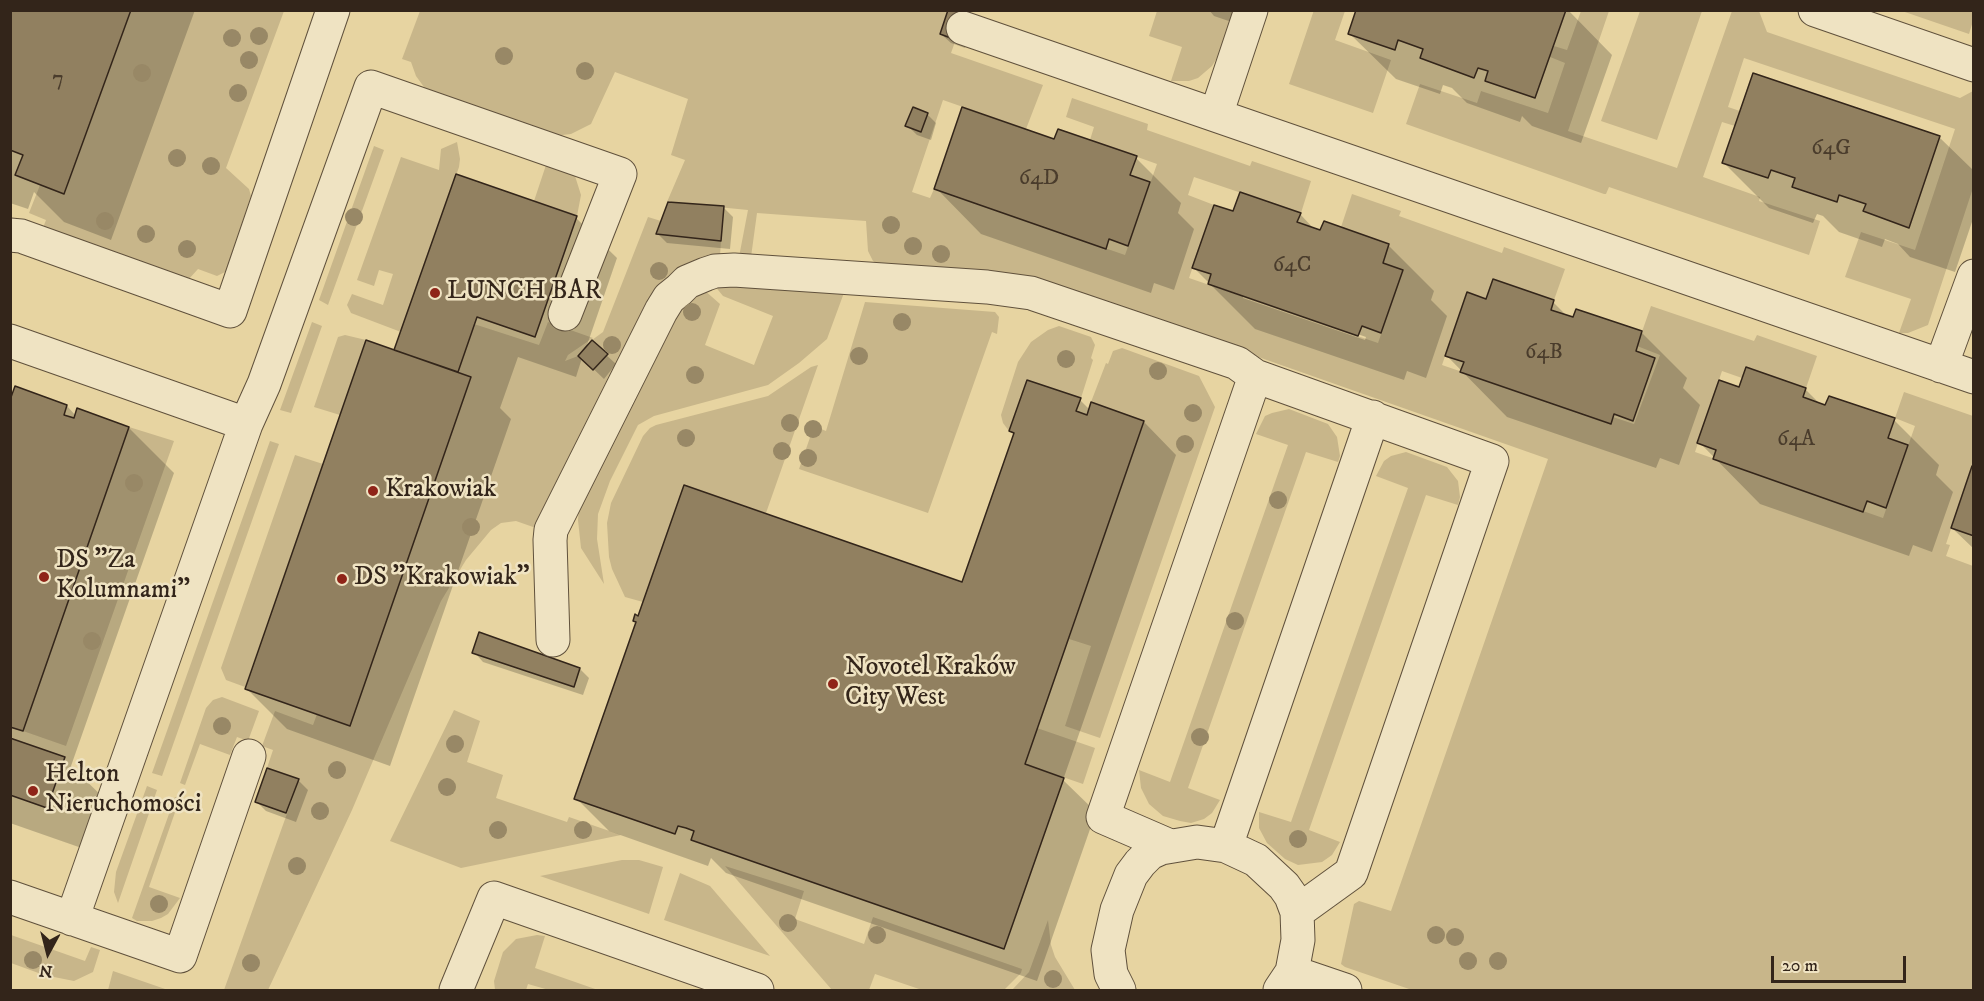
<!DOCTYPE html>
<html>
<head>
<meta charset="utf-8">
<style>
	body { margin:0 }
	#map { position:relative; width:1984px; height:1001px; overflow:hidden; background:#e7d4a1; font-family:"IM FELL DW Pica",serif }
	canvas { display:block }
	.frame { position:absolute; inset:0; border:12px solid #33251a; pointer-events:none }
	.north { position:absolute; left:18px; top:923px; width:60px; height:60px; -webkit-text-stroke:4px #efe3c2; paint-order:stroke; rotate:187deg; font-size:16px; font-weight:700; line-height:24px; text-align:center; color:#33251a }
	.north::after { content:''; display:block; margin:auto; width:21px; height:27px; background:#33251a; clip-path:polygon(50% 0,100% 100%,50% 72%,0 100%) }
	.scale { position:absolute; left:1771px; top:956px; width:135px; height:27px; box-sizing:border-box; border:3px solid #33251a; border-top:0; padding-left:8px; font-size:18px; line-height:21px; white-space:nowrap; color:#33251a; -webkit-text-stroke:4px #efe3c2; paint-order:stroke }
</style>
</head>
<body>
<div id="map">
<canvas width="1984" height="1001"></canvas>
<div class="frame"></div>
<div class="north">N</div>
<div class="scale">20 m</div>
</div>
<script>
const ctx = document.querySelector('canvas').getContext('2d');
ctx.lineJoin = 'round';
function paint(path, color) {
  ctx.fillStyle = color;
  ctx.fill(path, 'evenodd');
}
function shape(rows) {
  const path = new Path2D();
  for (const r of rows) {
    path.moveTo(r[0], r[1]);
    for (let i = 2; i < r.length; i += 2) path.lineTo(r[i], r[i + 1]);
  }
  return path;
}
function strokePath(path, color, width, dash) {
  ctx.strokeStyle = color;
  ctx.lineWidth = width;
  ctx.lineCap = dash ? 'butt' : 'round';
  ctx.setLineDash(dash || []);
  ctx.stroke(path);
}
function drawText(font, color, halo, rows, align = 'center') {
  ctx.font = font + ' "IM FELL DW Pica",serif';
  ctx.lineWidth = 5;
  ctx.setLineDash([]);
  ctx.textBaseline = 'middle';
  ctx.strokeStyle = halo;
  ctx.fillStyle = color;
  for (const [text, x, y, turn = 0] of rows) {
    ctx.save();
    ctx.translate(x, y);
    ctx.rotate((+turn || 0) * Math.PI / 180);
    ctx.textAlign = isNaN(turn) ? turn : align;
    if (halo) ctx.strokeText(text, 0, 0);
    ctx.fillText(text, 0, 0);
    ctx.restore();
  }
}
const green = shape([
	[1314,10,1345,11,1335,40,1391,60,1373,113,1289,84],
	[131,11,284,11,226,168,249,189,251,196,227,268,225,272,217,276,198,269,188,280,43,228,46,220,29,213,40,185,65,193],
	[420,11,966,11,951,53,1043,85,1026,129,943,100,912,192,930,198,934,189,1125,255,1157,164,1090,140,1094,127,1066,117,1072,98,1148,124,1147,130,1250,166,1252,161,1311,181,1301,213,1194,177,1188,195,1214,205,1189,278,1378,343,1403,270,1383,263,1389,244,1341,227,1352,194,1401,211,1399,216,1502,253,1504,247,1565,269,1554,300,1493,280,1486,299,1467,292,1442,365,1611,423,1613,417,1634,424,1660,355,1637,346,1651,306,1754,341,1757,335,1817,356,1806,388,1746,368,1742,378,1722,371,1695,452,1883,518,1915,426,1895,418,1904,392,1973,416,1973,463,1946,544,1950,545,1946,556,1973,566,1973,990,1412,990,1345,967,1341,964,1354,904,1359,901,1391,911,1548,459,1051,284,879,265,873,261,868,251,866,221,757,213,751,257,739,257,748,210,667,202,685,160,671,155,688,99,615,72,591,124,571,134,554,136,434,93,424,87,416,76,411,62,402,59],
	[1157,11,1233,11,1217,58,1212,66,1198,78,1189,81,1171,81,1182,47,1149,36],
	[1581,11,1609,11,1568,131,1677,168,1732,11,1759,11,1767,32,1960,98,1973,91,1973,188,1928,325,1908,333,1899,333,1911,299,1845,277,1861,232,1915,250,1955,129,1744,58,1728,107,1740,111,1735,126,1722,122,1703,177,1760,197,1759,201,1820,221,1809,255,1609,187,1606,194,1604,194,1406,124,1420,84,1477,103,1481,91,1548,113,1565,63,1550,57,1554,46,1567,50],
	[1640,11,1702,11,1657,140,1601,121],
	[1902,11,1973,11,1973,21,1969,34],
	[457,142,460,159,459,167,401,332,351,313,347,305,352,294,383,305,393,274,379,270,374,286,357,280,401,157,439,170,441,149],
	[374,146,384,150,328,305,319,300],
	[548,159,569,170,575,176,581,195,577,216,534,201],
	[648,217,661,221,657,234,721,241,720,256,710,258,536,528,516,521,501,523,491,530,466,560,441,601,352,810,268,990,224,990,299,780,267,768,273,750,262,746,275,711,313,725,317,714,350,726,471,377,458,372,474,324,539,345,548,322,593,338,568,355,565,361,578,356,594,370,608,354,592,340,603,332],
	[714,285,845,290,827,339,799,363,768,385,654,416,638,425,610,481,598,514,597,539,604,584,581,548,578,520,579,505,679,309,703,289,720,304,705,345,754,365,773,316,723,296],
	[865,302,995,312,999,317,997,334,992,332,928,513,799,469,814,426,826,431],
	[312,322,322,326,291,413,280,410],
	[1059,326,1091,337,1095,345,1091,358,1093,360,1081,398,1009,431,1003,423,1001,415,1018,362,1031,342,1048,330],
	[345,335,366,340,340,415,314,407,338,337],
	[1122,348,1199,376,1215,407,1100,738,1065,726,1091,646,1069,639,1144,421,1091,402,1106,363,1108,364,1113,351],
	[818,365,766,513,684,485,643,602,625,597,612,569,609,557,607,523,611,503,643,436,650,428,656,425,768,396,811,367],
	[1289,409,1328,424,1337,437,1340,456,1338,462,1306,452,1188,788,1220,800,1212,813,1204,819,1191,823,1180,821,1163,816,1149,804,1141,788,1139,770,1170,782,1288,445,1256,434,1265,416,1272,413],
	[129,427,174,441,66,746,23,731],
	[270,441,279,444,162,776,152,773],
	[1406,452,1447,467,1458,481,1460,497,1458,505,1426,495,1309,830,1340,842,1332,855,1322,862,1298,865,1285,859,1267,843,1259,828,1259,812,1291,822,1408,488,1376,476,1384,461,1391,456],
	[295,455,323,464,245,687,226,680,221,668],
	[222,697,259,711,248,741,237,737,230,755,200,744,185,785,180,783,206,708,213,700],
	[454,710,480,721,467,762,503,775,496,798,567,822,569,817,621,835,461,868,390,841],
	[1037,728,1095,748,1083,784,1025,764],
	[147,786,157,790,118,903,114,892,116,872],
	[175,797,180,798,149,887,180,898,168,914,161,918,152,921,137,921,132,918],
	[622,860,639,860,663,867,649,914,540,876],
	[725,866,804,891,795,919,864,944,873,917,1022,969,1021,973,1004,990,922,990,875,974,869,990,832,990],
	[680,873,710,886,770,956,664,920],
	[1048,920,1051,945,1055,957,1075,990,1012,990,1029,972],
	[11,935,85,961,91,947,100,950,93,972,74,981,44,975,11,963],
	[537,935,545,936,535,968,598,990,549,990,528,984,526,990,495,990,494,981,503,952,516,939],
	[113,971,168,990,108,990]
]);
const shadow = shape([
	[10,10,195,10,111,240,64,222,34,192,28,209,10,203],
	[950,10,965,13,974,22,965,48,951,43,941,34],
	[1209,10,1265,10,1258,31,1214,16],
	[1358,10,1568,10,1612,55,1581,143,1532,126,1522,116,1520,122,1467,103,1452,88,1443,85,1440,94,1396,79,1350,34],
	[927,114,936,123,931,140,917,135,907,125],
	[1939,137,1974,171,1974,216,1955,272,1910,257,1898,244,1885,239,1882,247,1839,232,1823,216,1817,214,1813,223,1769,208,1724,163],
	[1055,141,1136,158,1181,203,1178,213,1194,229,1174,290,1154,283,1151,293,981,234,936,188],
	[724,208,733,217,730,249,667,243,658,234],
	[1234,213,1300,214,1315,230,1388,245,1434,291,1431,300,1447,316,1426,378,1407,371,1404,380,1255,329,1194,268],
	[1243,294,1366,337,1365,340,1243,298],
	[576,218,617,258,585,351,592,342,616,364,604,379,582,358,576,377,518,357,500,408,511,419,390,766,287,729,247,689,395,352],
	[1487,301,1553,302,1568,317,1641,332,1687,378,1683,388,1700,405,1679,465,1660,458,1656,468,1507,417,1446,355],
	[1740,389,1805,389,1821,405,1894,420,1939,465,1936,475,1953,492,1932,552,1913,545,1909,556,1760,504,1699,442],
	[1080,400,1090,410,1144,422,1176,455,1063,780,1096,812,1037,981,726,873,711,858,708,866,609,831,576,798,963,584,1015,434,1011,430],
	[10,405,67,406,76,416,129,428,174,473,71,766,110,804,93,852,10,823],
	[1974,468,1974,549,1952,528],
	[474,652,580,669,589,678,583,695,483,662],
	[298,780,308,790,296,822,266,811,256,801]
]);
const building = shape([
	[10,10,131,10,64,194,15,175,23,155,10,150,10,10],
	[948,10,965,12,956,40,940,34,948,10],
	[1356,10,1566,10,1535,98,1485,81,1488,71,1478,68,1474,78,1420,58,1423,49,1398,40,1395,50,1348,34,1356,10],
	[1753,73,1940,136,1909,228,1863,211,1866,204,1839,195,1837,202,1792,187,1795,178,1771,170,1768,178,1722,163,1753,73],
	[913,107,928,113,921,132,905,126,913,107],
	[962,107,1054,139,1058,129,1137,156,1130,175,1150,182,1128,246,1109,239,1106,249,934,189,962,107],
	[456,174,577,216,535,337,477,317,458,372,394,350,456,174],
	[1240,192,1301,213,1297,222,1320,230,1324,221,1389,244,1383,263,1403,270,1381,333,1362,326,1358,336,1208,284,1211,274,1192,268,1214,205,1233,211,1240,192],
	[668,202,724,206,721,241,656,234,668,202],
	[1493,279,1554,300,1551,310,1573,317,1576,309,1642,331,1636,351,1655,358,1633,421,1614,414,1611,424,1460,372,1464,362,1445,356,1467,292,1486,299,1493,279],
	[366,340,471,377,350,726,245,689,366,340],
	[592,340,608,354,593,370,578,356,592,340],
	[1746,367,1806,388,1803,397,1825,405,1829,396,1895,418,1888,438,1908,445,1886,508,1867,501,1863,512,1713,459,1716,450,1697,443,1719,380,1739,387,1746,367],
	[1027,380,1081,398,1076,411,1087,415,1091,402,1144,421,1025,764,1064,778,1004,949,691,840,694,831,686,828,678,826,675,834,574,799,636,622,633,621,635,614,638,616,684,485,962,582,1014,433,1009,431,1027,380],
	[15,386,67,405,64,415,74,418,77,408,129,427,23,731,10,727,10,400,15,386],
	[1972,466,1974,466,1974,536,1951,528,1972,466],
	[479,632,580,668,574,687,472,653,479,632],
	[10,738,65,757,47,808,10,795,10,738],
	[267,768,299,779,286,813,255,802,267,768]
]);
const minor = shape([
	[1815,10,1974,65],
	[963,28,1974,377],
	[1216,115,1251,10],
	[10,235,21,236,230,311,333,10],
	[10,341,246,424],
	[1941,366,1974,276],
	[553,640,550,540,551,530,661,311,669,298,679,290,687,282,706,274,715,271,734,270,987,287,1031,293,1237,363,1255,376,1492,461,1351,873,1297,912],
	[1170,846,1103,817,1255,376],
	[1226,846,1373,417],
	[10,897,180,956,249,756],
	[72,919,246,424,264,384,371,87,620,174,565,314],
	[1292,972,1345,990],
	[456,990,494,898,757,990],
	[1119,990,1111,974,1108,950,1117,910,1131,875,1140,863,1150,853,1161,848,1197,842,1226,846,1256,860,1284,886,1291,896,1297,912,1298,940,1292,972,1280,990]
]);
const trees = [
	[259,36],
	[232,38],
	[504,56],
	[249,60],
	[585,71],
	[142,73],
	[238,93],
	[177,158],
	[211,166],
	[354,217],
	[105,221],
	[891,225],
	[146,234],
	[913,246],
	[187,249],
	[941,254],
	[659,271],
	[692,312],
	[902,322],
	[612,345],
	[859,356],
	[1066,359],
	[1158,371],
	[695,375],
	[1193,413],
	[790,423],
	[813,429],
	[686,438],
	[1185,444],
	[782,451],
	[808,458],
	[134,483],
	[1278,500],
	[471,527],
	[1235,621],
	[92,641],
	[222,726],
	[1200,737],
	[455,744],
	[337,770],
	[447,787],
	[320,811],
	[498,830],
	[583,830],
	[1298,839],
	[297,866],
	[159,904],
	[788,923],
	[877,935],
	[1436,935],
	[1455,937],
	[33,960],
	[1468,961],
	[1498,961],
	[251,963],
	[1053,979]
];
const markers = [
	[435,293,6,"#8f2418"],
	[373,491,6,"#8f2418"],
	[44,577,6,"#8f2418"],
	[342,579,6,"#8f2418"],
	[833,684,6,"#8f2418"],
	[33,791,6,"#8f2418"]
];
const numberNames = [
	["7",58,80],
	["64G",1831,149],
	["64D",1039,179],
	["64C",1292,266],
	["64B",1544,353],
	["64A",1796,440]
];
const poiNames = [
	["LUNCH BAR",447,293],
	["Krakowiak",385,491],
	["DS \"Za",56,562],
	["Kolumnami\"",56,592],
	["DS \"Krakowiak\"",354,579],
	["Novotel Kraków",845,669],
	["City West",845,699],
	["Helton",45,776],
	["Nieruchomości",45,806]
];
paint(green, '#c8b68a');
paint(shadow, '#0003');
paint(building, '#918060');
strokePath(building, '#33251a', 1.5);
strokePath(minor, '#60513c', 35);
strokePath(minor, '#efe3c2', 33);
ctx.fillStyle = '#988866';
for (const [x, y] of trees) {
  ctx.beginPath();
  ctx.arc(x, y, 9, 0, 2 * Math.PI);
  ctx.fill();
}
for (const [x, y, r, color] of markers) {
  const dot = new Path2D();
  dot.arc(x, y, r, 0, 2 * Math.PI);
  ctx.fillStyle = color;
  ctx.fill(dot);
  strokePath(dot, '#efe3c2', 2);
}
drawText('22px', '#4a3c2c', null, numberNames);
drawText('26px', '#33251a', '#efe3c2', poiNames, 'left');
</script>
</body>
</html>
